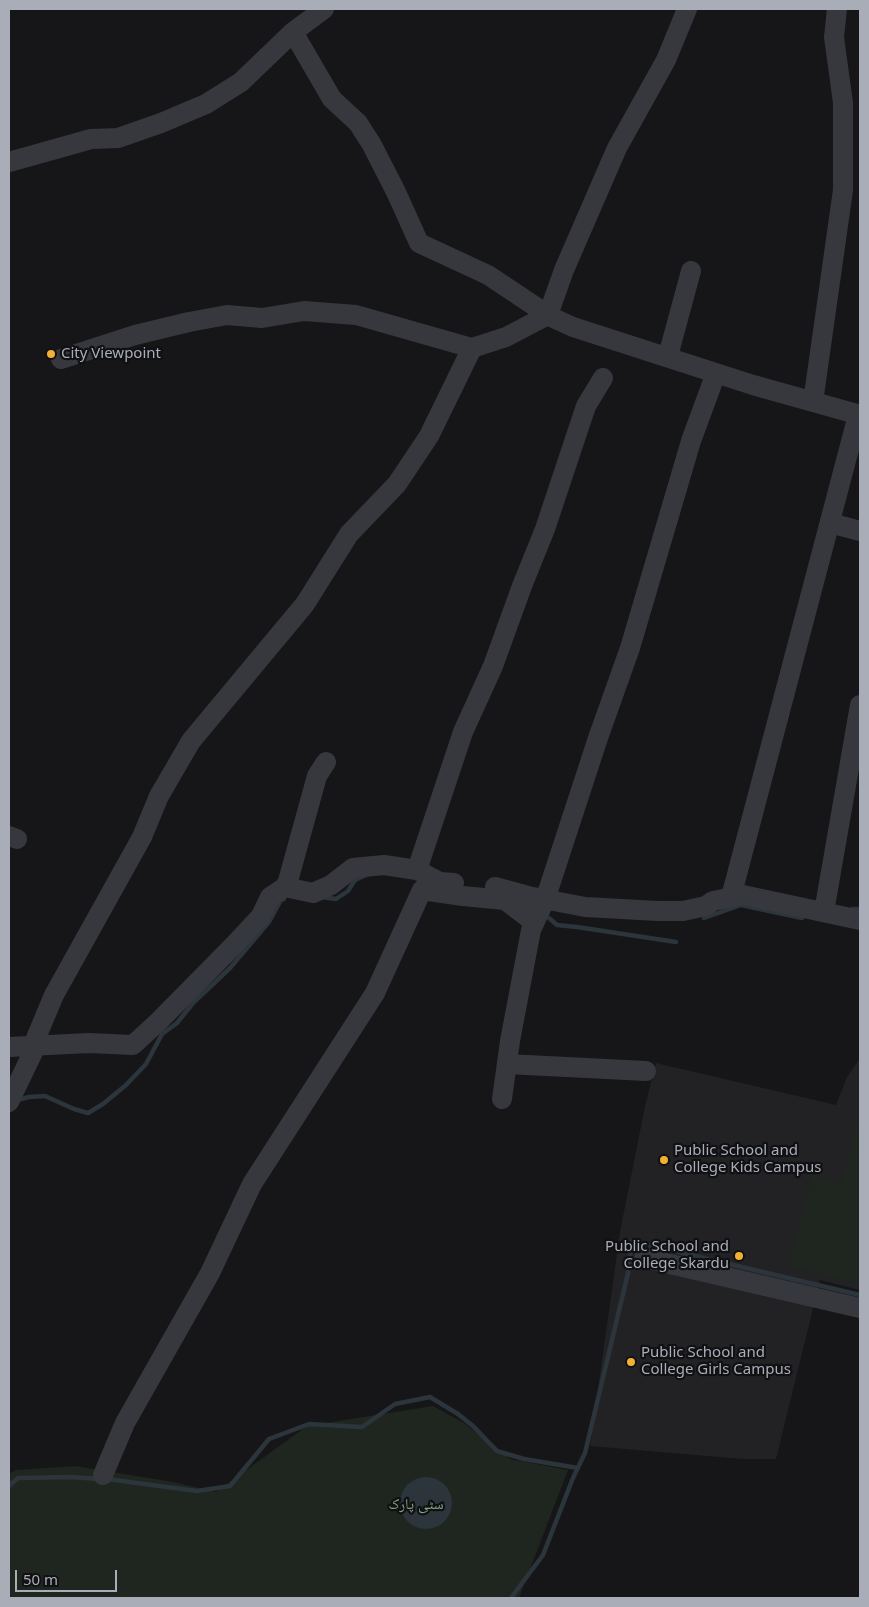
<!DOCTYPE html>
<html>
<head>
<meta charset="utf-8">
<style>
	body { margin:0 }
	#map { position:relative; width:869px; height:1607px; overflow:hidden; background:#161618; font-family:"Noto Sans",sans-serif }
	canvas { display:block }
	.frame { position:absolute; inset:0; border:10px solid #a8adb8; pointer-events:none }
	.scale { position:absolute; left:15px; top:1570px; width:102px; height:22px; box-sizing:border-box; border:2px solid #a8adb8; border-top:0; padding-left:6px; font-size:15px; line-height:18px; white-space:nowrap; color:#a8adb8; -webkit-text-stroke:4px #111113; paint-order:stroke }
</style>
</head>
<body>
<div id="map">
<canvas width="869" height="1607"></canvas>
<div class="frame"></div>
<div class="scale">50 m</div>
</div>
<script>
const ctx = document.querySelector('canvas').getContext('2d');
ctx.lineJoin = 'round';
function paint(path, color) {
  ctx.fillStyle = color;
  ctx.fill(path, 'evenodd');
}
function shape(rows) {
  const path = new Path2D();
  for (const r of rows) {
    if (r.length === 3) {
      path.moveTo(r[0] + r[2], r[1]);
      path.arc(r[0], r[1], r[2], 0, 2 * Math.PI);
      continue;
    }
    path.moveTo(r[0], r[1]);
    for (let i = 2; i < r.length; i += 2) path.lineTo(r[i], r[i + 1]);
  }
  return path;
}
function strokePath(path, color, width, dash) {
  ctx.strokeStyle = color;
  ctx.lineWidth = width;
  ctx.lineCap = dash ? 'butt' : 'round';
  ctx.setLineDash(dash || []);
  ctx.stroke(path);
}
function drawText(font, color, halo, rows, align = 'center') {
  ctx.font = font + ' "Noto Sans","Noto Naskh Arabic",sans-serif';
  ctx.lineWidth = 4.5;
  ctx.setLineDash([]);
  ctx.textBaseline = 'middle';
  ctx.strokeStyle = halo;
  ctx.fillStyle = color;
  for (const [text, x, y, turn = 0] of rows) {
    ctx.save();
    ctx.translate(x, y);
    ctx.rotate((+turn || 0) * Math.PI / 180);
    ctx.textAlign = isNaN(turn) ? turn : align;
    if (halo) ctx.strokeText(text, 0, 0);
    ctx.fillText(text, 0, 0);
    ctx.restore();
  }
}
const built = shape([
	[860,1058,860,1290,820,1280,776,1459,743,1459,590,1446,620,1232,645,1106,656,1063,836,1105,847,1077]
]);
const green = shape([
	[856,1124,860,1125,860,1284,789,1266,812,1176,841,1183],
	[433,1406,464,1423,510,1459,568,1470,519,1598,9,1598,9,1473,17,1470,75,1466,173,1482,216,1492,307,1426]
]);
const water = shape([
	[426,1503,26]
]);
const stream = shape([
	[321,897,336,899,348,891,355,880,366,875],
	[852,909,860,909],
	[549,918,557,925,577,927,676,942],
	[704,918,741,905,802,918],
	[18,1100,29,1097,45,1096,74,1109,88,1113,103,1104,126,1085,146,1064,162,1034,177,1023,193,1003,230,968,269,922,281,900,284,899],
	[107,1479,197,1491,230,1486,269,1439,309,1424,362,1427,395,1404,430,1397,458,1414,473,1426,497,1451,524,1459,578,1468],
	[9,1486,18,1478,70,1477,100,1479],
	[511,1598,543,1555,573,1478,585,1453,628,1273,632,1241,860,1295]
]);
const minor = shape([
	[293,32,332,99,358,123,372,145,396,192,419,243,488,275,551,317,573,327,753,385,860,415],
	[9,162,91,139,118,138,161,123,206,104,241,82,293,32,324,9],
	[668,356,691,271],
	[61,359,135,335,189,322,227,315,262,318,304,311,356,315,472,348,506,337,548,315,564,270,617,148,666,60,687,9],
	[813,402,843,190,843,103,834,37,837,9],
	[830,523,860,531],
	[9,836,17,839],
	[417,870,463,732,493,666,522,586,545,529,586,406,603,378],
	[285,887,313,893,331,885,353,868,384,865,417,870,440,882,454,883],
	[495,887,528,896,585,907,658,911,683,911,706,906,713,901,743,895,860,920],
	[731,897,858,415],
	[824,912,860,705],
	[9,1047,89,1043,133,1045,159,1021,235,944,261,916,270,897,285,887,288,881,317,776,326,762],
	[507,1064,646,1071],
	[502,1099,510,1041,531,930,545,900,598,738,630,648,691,441,716,373],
	[9,1102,36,1046,36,1038,54,995,142,837,159,796,191,741,305,604,349,534,397,484,429,436,472,348],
	[644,1258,860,1308],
	[103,1475,125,1423,210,1273,252,1184,375,993,422,890,463,896,505,900,530,919,533,925]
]);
const markers = [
	[51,354,5,"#f2b134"],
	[664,1160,5,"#f2b134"],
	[739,1256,5,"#f2b134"],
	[631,1362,5,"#f2b134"]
];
const poiNames = [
	["City Viewpoint",61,354],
	["Public School and",674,1151],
	["College Kids Campus",674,1168],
	["Public School and",729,1247,"right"],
	["College Skardu",729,1264,"right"],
	["Public School and",641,1353],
	["College Girls Campus",641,1370]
];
const parkNames = [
	["سٹی پارک",416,1505]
];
paint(built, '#222225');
paint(green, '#1e261f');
paint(water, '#2c353c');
strokePath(stream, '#2c353c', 4.5);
strokePath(minor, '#37383d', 20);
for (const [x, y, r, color] of markers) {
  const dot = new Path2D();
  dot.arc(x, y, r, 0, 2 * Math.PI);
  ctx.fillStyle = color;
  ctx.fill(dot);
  strokePath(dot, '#111113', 2);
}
drawText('15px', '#a8adb8', '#111113', poiNames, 'left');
drawText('15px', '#7fa381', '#111113', parkNames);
</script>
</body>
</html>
